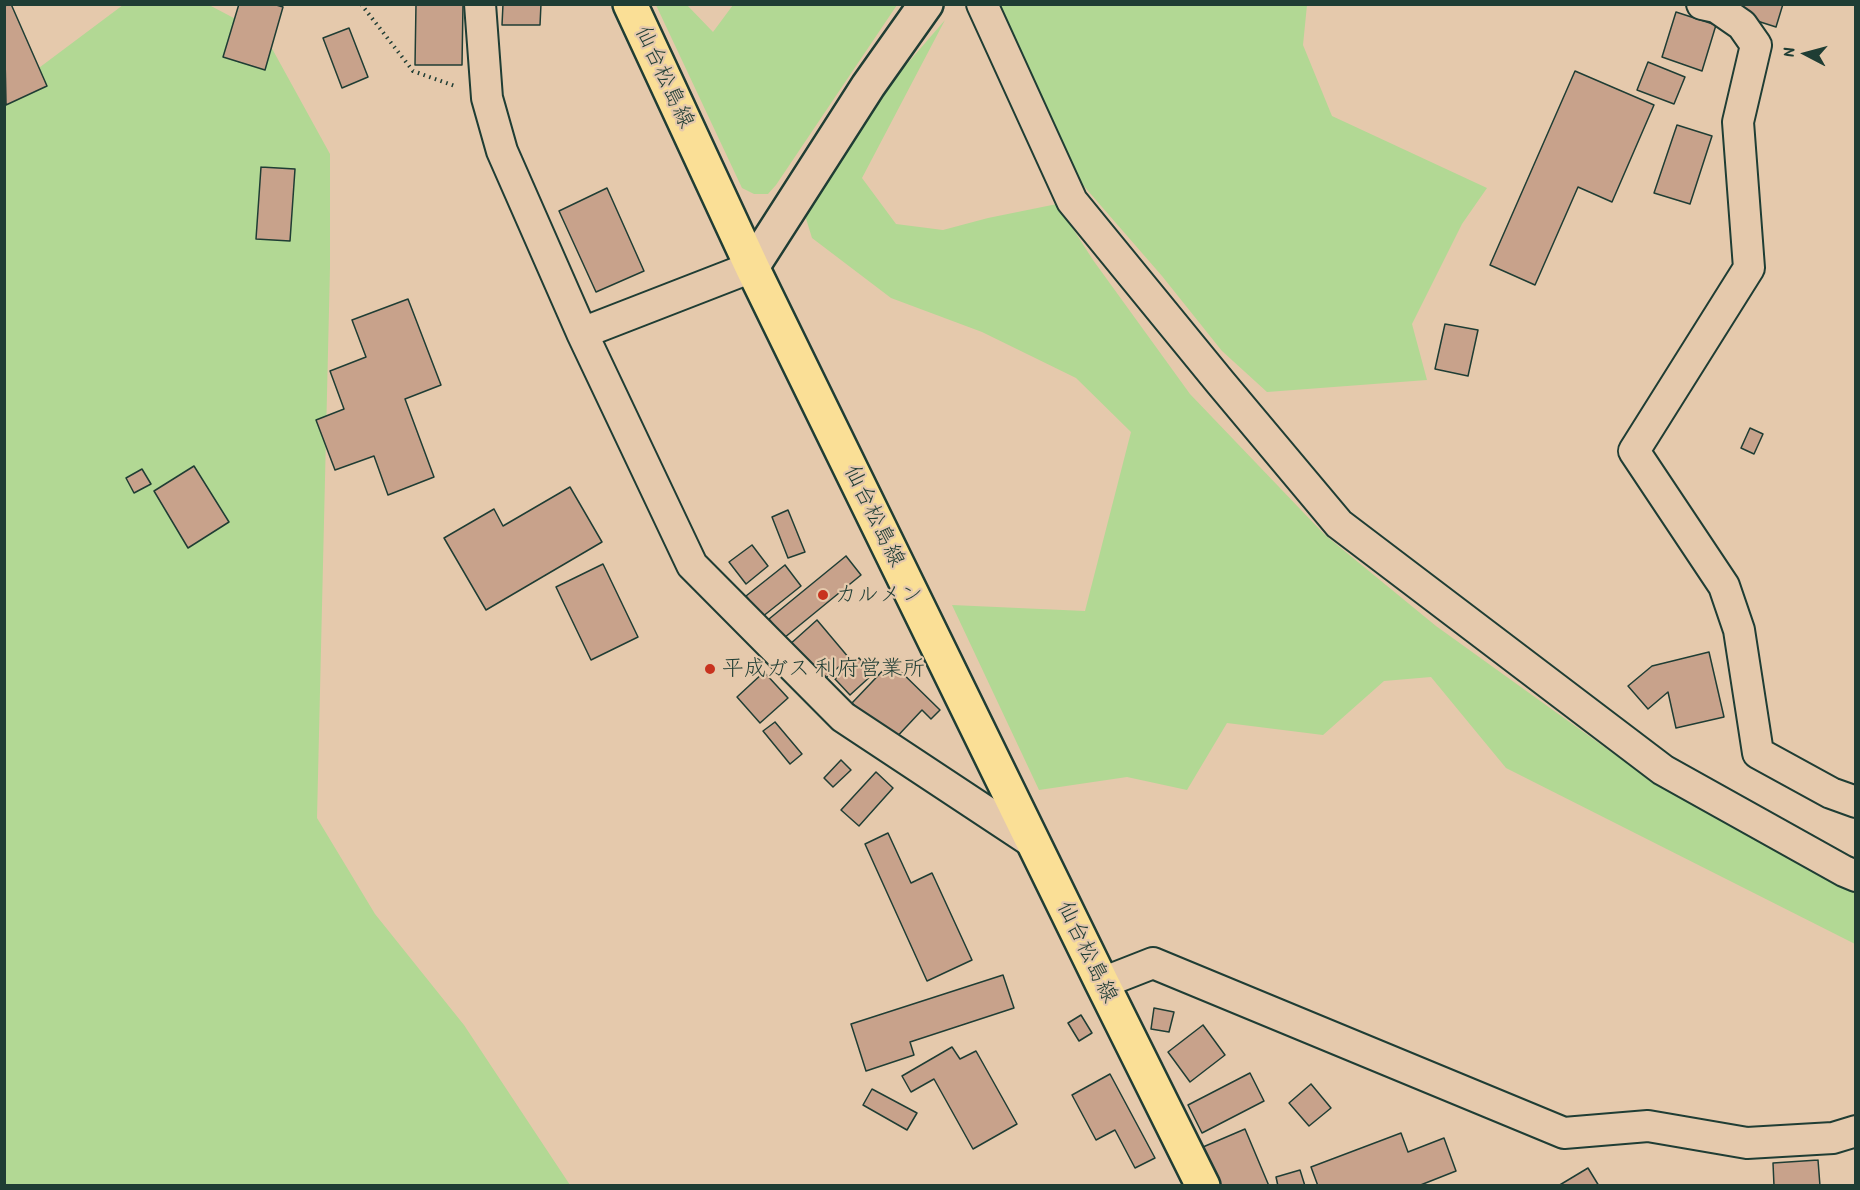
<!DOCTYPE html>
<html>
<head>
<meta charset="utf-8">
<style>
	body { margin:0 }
	#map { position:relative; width:1860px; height:1190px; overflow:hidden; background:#e5c9ac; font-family:"Patrick Hand",sans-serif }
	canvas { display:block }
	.frame { position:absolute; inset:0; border:6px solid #1f3d34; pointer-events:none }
	.north { position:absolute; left:1776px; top:24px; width:60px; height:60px; -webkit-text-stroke:4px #e5c9ac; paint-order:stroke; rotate:276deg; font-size:16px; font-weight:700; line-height:24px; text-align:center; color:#1f3d34 }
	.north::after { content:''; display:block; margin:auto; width:21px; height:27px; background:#1f3d34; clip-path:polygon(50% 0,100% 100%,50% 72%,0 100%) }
</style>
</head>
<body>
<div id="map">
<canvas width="1860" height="1190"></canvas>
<div class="frame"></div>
<div class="north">N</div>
</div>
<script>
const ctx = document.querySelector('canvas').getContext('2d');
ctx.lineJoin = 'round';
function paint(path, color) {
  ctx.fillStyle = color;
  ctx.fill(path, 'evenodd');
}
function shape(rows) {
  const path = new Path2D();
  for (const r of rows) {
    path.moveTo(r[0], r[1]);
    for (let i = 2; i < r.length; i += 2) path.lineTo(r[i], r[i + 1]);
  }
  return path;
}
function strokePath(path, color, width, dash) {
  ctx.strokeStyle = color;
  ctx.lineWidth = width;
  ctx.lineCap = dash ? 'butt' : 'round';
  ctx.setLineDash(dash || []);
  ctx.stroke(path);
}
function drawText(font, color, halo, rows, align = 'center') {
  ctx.font = font + ' "Patrick Hand","Klee One",sans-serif';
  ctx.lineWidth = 4.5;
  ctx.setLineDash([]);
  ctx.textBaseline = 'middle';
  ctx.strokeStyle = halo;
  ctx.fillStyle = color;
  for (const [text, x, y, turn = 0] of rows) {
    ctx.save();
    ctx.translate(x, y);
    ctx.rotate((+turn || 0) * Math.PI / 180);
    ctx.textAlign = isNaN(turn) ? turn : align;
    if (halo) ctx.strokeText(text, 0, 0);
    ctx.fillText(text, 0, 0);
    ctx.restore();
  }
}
const green = shape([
	[200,4,211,6,264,34,330,154,330,267,317,818,375,914,464,1025,570,1185,5,1185,4,94,123,5],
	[656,5,687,5,713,32,733,5,897,5,776,185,768,194,754,194,742,188],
	[998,5,1307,5,1303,45,1332,116,1487,188,1462,224,1412,324,1427,380,1267,392,1222,351,1162,276,1082,184],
	[945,20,862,178,896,224,943,230,988,218,1057,204,1093,260,1190,394,1325,535,1436,626,1614,754,1807,869,1855,890,1855,944,1506,768,1431,677,1384,681,1323,735,1227,723,1187,790,1127,777,1039,790,952,605,1085,611,1131,432,1076,378,982,332,891,298,812,238,804,212,900,72]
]);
const building = shape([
	[11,4,47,86,6,105,4,6,11,4],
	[239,4,273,4,283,7,265,70,223,57,239,4],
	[416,4,463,4,462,65,415,65,416,4],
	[503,4,541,4,540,25,502,25,503,4],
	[1728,4,1783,4,1776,27,1726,11,1728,4],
	[1676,12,1716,25,1702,71,1662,57,1676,12],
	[349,28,368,77,342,88,323,38,349,28],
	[1648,62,1685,77,1674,104,1637,90,1648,62],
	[1575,71,1654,105,1612,202,1578,187,1535,285,1490,265,1575,71],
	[1677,125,1712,136,1690,204,1654,193,1677,125],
	[261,167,295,169,290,241,256,239,261,167],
	[607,188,644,271,596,292,559,211,607,188],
	[408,299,441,385,405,399,434,477,388,495,374,456,335,470,316,420,344,409,330,371,366,357,352,320,408,299],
	[1445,324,1478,330,1468,376,1435,369,1445,324],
	[1750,428,1763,434,1754,454,1741,448,1750,428],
	[194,466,229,522,188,548,154,491,194,466],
	[142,469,151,484,134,493,126,478,142,469],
	[570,487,602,542,486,610,444,538,494,509,503,526,570,487],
	[788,510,805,552,788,558,772,517,788,510],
	[752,545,768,566,746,584,729,562,752,545],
	[846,556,861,575,784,638,769,619,846,556],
	[603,564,638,637,591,660,556,587,603,564],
	[785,565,801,586,762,617,746,596,785,565],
	[817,620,849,658,820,683,788,646,817,620],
	[1709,652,1724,717,1676,728,1668,692,1648,709,1628,686,1652,666,1709,652],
	[859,658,873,674,850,695,835,679,859,658],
	[891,662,940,710,931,719,922,710,892,742,852,703,891,662],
	[764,672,788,698,760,723,737,697,764,672],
	[775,722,802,754,790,764,763,731,775,722],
	[841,760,851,770,833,787,824,778,841,760],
	[876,772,893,788,859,826,841,810,876,772],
	[888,833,911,883,932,873,972,960,927,981,865,844,888,833],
	[1003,975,1014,1008,910,1042,914,1055,866,1071,851,1024,1003,975],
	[1154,1008,1174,1012,1169,1032,1151,1029,1154,1008],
	[1081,1015,1092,1033,1079,1041,1068,1023,1081,1015],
	[1203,1025,1225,1055,1190,1082,1168,1052,1203,1025],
	[952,1047,960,1059,976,1051,1017,1124,973,1149,934,1079,911,1092,902,1076,952,1047],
	[1250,1073,1264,1101,1202,1133,1188,1105,1250,1073],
	[1110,1074,1155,1158,1135,1168,1115,1130,1096,1140,1072,1095,1110,1074],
	[1311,1084,1331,1108,1309,1126,1289,1103,1311,1084],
	[872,1089,917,1113,907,1130,863,1105,872,1089],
	[1245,1129,1269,1186,1219,1186,1203,1147,1245,1129],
	[1401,1133,1408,1152,1444,1138,1456,1171,1418,1186,1318,1186,1311,1167,1401,1133],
	[1818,1160,1820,1186,1774,1186,1773,1163,1818,1160],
	[1588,1168,1599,1186,1558,1186,1588,1168],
	[1300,1170,1305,1186,1278,1186,1276,1177,1300,1170]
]);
const path = shape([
	[361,4,413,71,455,86]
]);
const street = shape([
	[480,4,487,98,502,151,582,333,692,565,843,717,1035,844],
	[982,4,1072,201,1220,382,1339,524,1663,770,1844,871,1856,876],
	[1702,4,1716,7,1742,25,1756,45,1738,122,1749,268,1634,451,1724,586,1739,630,1758,753,1831,793,1856,802],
	[582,333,752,267],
	[1102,983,1153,963,1564,1133,1648,1126,1747,1143,1833,1138,1856,1131]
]);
const secondary = shape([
	[752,267,868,86,926,4]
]);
const primary = shape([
	[630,4,752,267,1102,983,1203,1186]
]);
const markers = [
	[823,595,6,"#c8321e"],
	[710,669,6,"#c8321e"]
];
const streetNames = [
	["仙台松島線",664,77,65],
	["仙台松島線",874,516,64],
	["仙台松島線",1087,952,64]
];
const poiNames = [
	["カルメン",835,595],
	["平成ガス 利府営業所",722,669]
];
paint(green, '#b2d894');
paint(building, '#c8a28b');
strokePath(building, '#1f3d34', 1.5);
strokePath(street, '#1f3d34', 34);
strokePath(secondary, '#1f3d34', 38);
strokePath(primary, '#1f3d34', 38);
strokePath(path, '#1f3d34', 4, [1.5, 4.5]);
strokePath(street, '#e5c9ac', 30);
strokePath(secondary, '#e5c9ac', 33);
strokePath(primary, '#fadf96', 33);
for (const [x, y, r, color] of markers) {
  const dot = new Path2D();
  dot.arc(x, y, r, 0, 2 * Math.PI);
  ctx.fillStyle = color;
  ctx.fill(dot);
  strokePath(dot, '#e5c9ac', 2);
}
drawText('22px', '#1f3d34', '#e5c9ac', streetNames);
drawText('22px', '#1f3d34', '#e5c9ac', poiNames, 'left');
</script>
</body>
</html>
